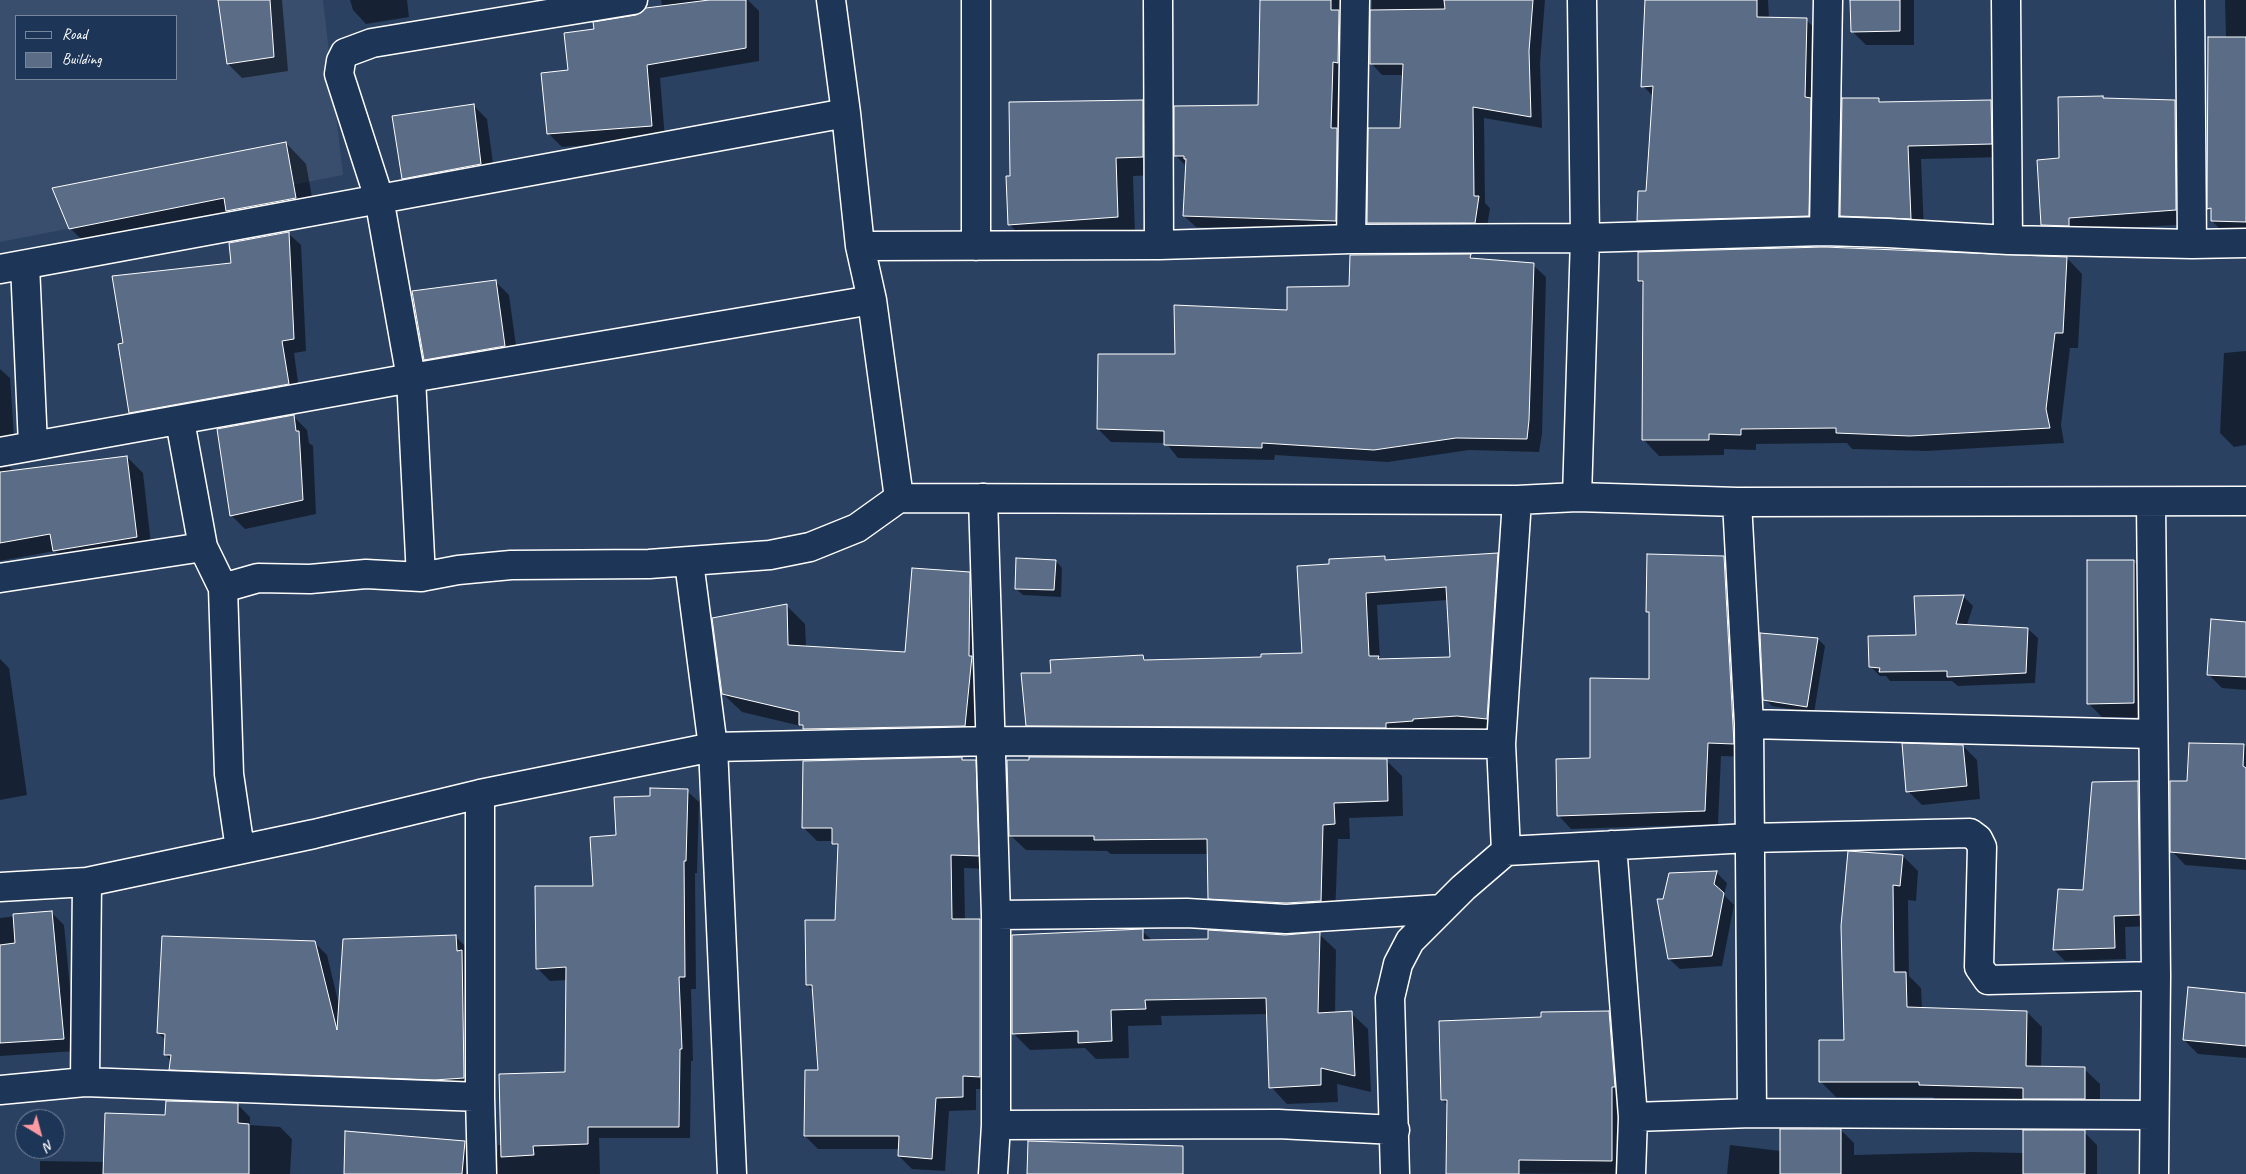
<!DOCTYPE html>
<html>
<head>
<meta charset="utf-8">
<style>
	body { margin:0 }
	#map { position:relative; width:2246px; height:1174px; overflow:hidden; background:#2a4161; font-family:Caveat,sans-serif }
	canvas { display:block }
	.legend { position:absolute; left:15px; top:15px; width:162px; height:65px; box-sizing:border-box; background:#1d3557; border:1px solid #77869a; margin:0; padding:6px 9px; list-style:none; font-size:15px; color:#fff }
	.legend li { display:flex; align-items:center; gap:10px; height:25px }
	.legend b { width:25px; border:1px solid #77869a }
	.north { position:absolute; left:15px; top:1109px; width:50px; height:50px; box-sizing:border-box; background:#1d3557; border:1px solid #77869a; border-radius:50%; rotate:143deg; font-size:14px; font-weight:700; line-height:20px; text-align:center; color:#fff }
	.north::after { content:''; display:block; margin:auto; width:18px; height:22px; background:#ff9aa2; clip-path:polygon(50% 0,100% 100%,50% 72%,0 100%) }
</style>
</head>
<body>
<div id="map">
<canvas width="2246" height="1174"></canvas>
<ul class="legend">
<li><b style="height:6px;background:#1d3557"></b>Road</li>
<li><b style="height:14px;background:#5b6c86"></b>Building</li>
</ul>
<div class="north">N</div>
</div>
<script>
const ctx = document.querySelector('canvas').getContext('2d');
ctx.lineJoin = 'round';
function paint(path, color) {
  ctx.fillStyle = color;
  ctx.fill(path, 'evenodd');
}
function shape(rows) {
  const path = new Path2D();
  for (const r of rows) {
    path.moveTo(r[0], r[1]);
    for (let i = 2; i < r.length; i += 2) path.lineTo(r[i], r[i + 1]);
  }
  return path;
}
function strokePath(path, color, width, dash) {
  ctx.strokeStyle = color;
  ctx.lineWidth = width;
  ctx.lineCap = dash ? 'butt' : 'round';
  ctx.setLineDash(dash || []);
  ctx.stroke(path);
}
const built = shape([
	[0,0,323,0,343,175,0,242],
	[16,16,176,16,176,79,16,79]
]);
const shadow = shape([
	[219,0,282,0,288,71,242,78,228,64],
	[350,0,407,0,409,17,366,24,353,10],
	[661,0,748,0,759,11,759,61,660,78,665,139,562,147,548,133,569,71,595,30,636,17,647,8,662,6],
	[1262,0,1356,0,1347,232,1196,227,1184,216,1187,167,1176,156,1259,106],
	[1372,0,1545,0,1540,63,1542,128,1484,118,1485,203,1490,208,1486,234,1380,234,1368,223,1401,129,1403,75,1382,75,1371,63],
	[1646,0,1768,0,1769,19,1806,20,1819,32,1821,228,1650,233,1638,220,1647,193,1654,97,1643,86],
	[1852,0,1914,0,1914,45,1866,45,1852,31],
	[2225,0,2246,0,2246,235,2226,235,2212,221,2213,212,2209,208,2226,38],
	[1879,99,1882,103,1991,102,2005,116,2005,157,1921,159,1924,232,1855,229,1841,215],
	[2104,99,2175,101,2189,115,2190,224,2083,231,2056,239,2042,225,2060,160],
	[1142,101,1160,119,1160,175,1133,176,1135,234,1027,242,1009,224,1011,177],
	[473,105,487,119,495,178,417,192,403,178],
	[286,143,306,164,316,219,90,248,70,228],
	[288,233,301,245,306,351,294,353,300,396,143,425,131,412,124,344,233,264],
	[1470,255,1474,259,1533,265,1546,277,1542,434,1539,452,1469,450,1388,462,1275,455,1274,460,1178,458,1166,443,1111,442,1098,429,1176,356,1350,287],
	[2067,258,2082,274,2078,348,2070,348,2061,425,2064,443,1927,451,1852,449,1847,443,1756,444,1756,450,1724,449,1724,455,1659,456,1644,440,1644,286,1639,280],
	[495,281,509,295,518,360,439,373,425,359],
	[2246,351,2246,445,2234,447,2220,433,2224,353],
	[0,369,10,378,15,452,1,462,0,468,9,467,13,471,127,457,143,473,152,553,70,566,55,551,0,561],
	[293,416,307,430,309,443,313,446,316,514,245,529,231,515],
	[1497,555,1509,566,1498,730,1469,728,1397,734,1039,737,1027,725,1053,675,1143,656,1148,661,1262,658,1303,654,1331,566,1384,557,1388,561],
	[1448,600,1451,658,1380,659,1377,605],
	[1724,557,1737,570,1746,757,1721,756,1718,824,1571,829,1558,815,1591,759,1650,680,1650,615,1647,612],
	[1056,561,1062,568,1061,597,1023,595,1016,589],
	[2134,562,2148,576,2147,717,2102,717,2088,703],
	[969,573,988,592,983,744,822,747,801,726,742,712,723,694,786,605,805,624,806,648,907,653],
	[1963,596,1973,606,1967,625,2028,629,2038,638,2035,683,1958,686,1952,681,1890,681,1886,676,1880,676,1870,666,1918,637],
	[2246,623,2246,690,2222,688,2208,674],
	[1761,634,1818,639,1825,646,1814,713,1772,706,1765,699],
	[0,659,9,668,27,795,0,800],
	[2244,745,2246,747,2246,870,2185,865,2172,851,2189,782],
	[1963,746,1977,760,1980,799,1922,805,1908,791],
	[962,759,964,761,975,761,988,774,991,869,964,868,965,920,980,920,993,933,993,1089,976,1089,976,1110,949,1111,945,1171,912,1169,899,1156,899,1149,818,1149,805,1136,819,1071,814,991,807,985,836,922,839,849,833,841,817,841,804,828],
	[1386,760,1402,776,1403,816,1349,818,1350,839,1338,839,1335,916,1224,913,1209,898,1209,854,1111,854,1107,851,1026,850,1010,835],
	[2138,783,2149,794,2151,926,2125,927,2126,959,2065,961,2054,950],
	[687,791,699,802,697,873,695,873,696,989,691,989,693,1061,691,1061,690,1138,599,1138,600,1174,497,1174,498,1145,502,1145,566,1073,567,980,550,981,538,969,594,887,617,837,651,798],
	[1903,856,1918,871,1916,901,1908,900,1909,976,1921,988,1922,1009,2027,1012,2042,1027,2041,1068,2084,1069,2100,1084,2100,1114,2028,1102,1936,1100,1933,1097,1836,1097,1820,1081,1845,1041,1842,926],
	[1717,873,1727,883,1724,895,1734,905,1722,966,1680,969,1669,959,1664,900,1670,874],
	[51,912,64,925,76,1051,0,1056,0,918],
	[1142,931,1153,941,1319,934,1336,950,1335,1014,1351,1013,1368,1029,1371,1092,1337,1084,1338,1102,1287,1104,1271,1087,1268,1014,1161,1016,1162,1025,1128,1026,1129,1058,1096,1059,1085,1048,1030,1050,1013,1033],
	[456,937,468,949,476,1090,183,1081,171,1069,171,1061,165,1054,166,1040,158,1033,315,943,327,955,339,1005],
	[2246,994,2246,1058,2198,1054,2184,1040],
	[1609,1012,1623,1026,1625,1174,1461,1173,1448,1105,1442,1100,1542,1018],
	[238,1105,250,1117,250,1125,280,1127,292,1139,290,1174,40,1174,40,1161,105,1162,166,1117],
	[1841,1130,1854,1143,1854,1155,1973,1152,2024,1153,2084,1132,2097,1145,2097,1174,1727,1174,1730,1145,1781,1151],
	[346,1133,465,1142,477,1154,478,1174,345,1174]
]);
const building = shape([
	[218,0,270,0,274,57,227,64,218,0],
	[709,0,746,0,746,48,647,65,652,126,547,134,541,73,568,70,564,33,594,29,593,22,636,15,642,12,646,8,709,0],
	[1260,0,1331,0,1331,10,1339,10,1338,63,1333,62,1331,128,1337,128,1336,221,1183,216,1186,159,1184,159,1184,156,1174,156,1174,106,1258,105,1260,0],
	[1444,0,1533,0,1529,51,1531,117,1473,107,1474,196,1479,196,1475,223,1367,223,1368,128,1400,128,1403,64,1370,64,1370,10,1445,9,1444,0],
	[1645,0,1757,0,1757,17,1807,18,1805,97,1811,98,1809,216,1637,221,1638,191,1646,191,1653,86,1641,87,1645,0],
	[1850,0,1900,0,1900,31,1851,32,1850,0],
	[2208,37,2246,37,2246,222,2211,221,2211,208,2207,209,2208,37],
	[2103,96,2103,98,2175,100,2176,210,2069,218,2069,226,2041,225,2037,160,2059,158,2058,97,2103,96],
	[1842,98,1879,98,1879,102,1991,100,1992,144,1908,146,1911,219,1840,216,1842,98],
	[1143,100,1143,157,1116,158,1118,217,1008,225,1006,176,1010,176,1009,102,1143,100],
	[474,104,481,164,402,179,392,116,474,104],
	[286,142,296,198,226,211,224,198,69,229,52,188,286,142],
	[289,232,294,339,282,341,289,384,129,413,118,344,123,343,112,276,231,263,229,243,289,232],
	[1824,247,2067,257,2063,333,2055,333,2046,409,2050,428,1910,436,1836,433,1836,428,1741,429,1741,435,1709,434,1709,440,1642,440,1643,281,1638,281,1638,252,1824,247],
	[1471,254,1470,258,1534,263,1529,420,1527,439,1456,438,1374,450,1262,443,1262,448,1164,445,1164,431,1097,429,1098,354,1175,354,1174,305,1287,310,1287,287,1349,286,1350,255,1471,254],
	[496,280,505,346,424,360,412,291,496,280],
	[294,415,296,431,299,431,303,500,230,516,217,429,294,415],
	[127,456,137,537,53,551,50,534,0,543,0,472,127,456],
	[1498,553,1487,719,1457,716,1413,719,1413,721,1386,723,1386,728,1026,726,1021,673,1051,673,1050,660,1143,655,1144,660,1261,657,1261,654,1302,653,1297,566,1329,564,1329,559,1385,556,1385,560,1498,553],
	[1446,587,1450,657,1378,659,1379,656,1369,656,1366,593,1446,587],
	[1647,554,1724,556,1734,744,1708,743,1705,811,1557,816,1556,759,1590,758,1590,678,1649,679,1649,612,1646,612,1647,554],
	[1016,558,1056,560,1054,590,1015,589,1016,558],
	[2087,560,2134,560,2134,703,2087,704,2087,560],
	[912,568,970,572,969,656,972,656,965,726,803,729,803,725,799,725,799,712,722,694,712,618,787,604,788,645,905,652,912,568],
	[1964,595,1956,624,2028,628,2026,673,1947,677,1947,671,1879,672,1880,668,1869,667,1868,636,1916,635,1914,596,1964,595],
	[2211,619,2246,622,2246,677,2207,675,2211,619],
	[1760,633,1818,638,1807,707,1763,700,1760,633],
	[1902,743,1963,745,1967,786,1906,792,1902,743],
	[2189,743,2244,744,2243,766,2246,768,2246,859,2170,852,2170,781,2187,781,2189,743],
	[962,757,962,760,976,760,979,856,951,855,952,919,980,919,980,1077,963,1076,963,1097,936,1098,932,1159,898,1156,899,1136,804,1136,805,1070,818,1070,812,985,806,985,805,920,835,920,838,844,832,844,832,828,802,828,803,761,962,757],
	[1029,757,1387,759,1388,801,1334,803,1335,824,1323,825,1321,901,1286,903,1208,899,1207,839,1094,840,1094,836,1009,836,1007,760,1029,760,1029,757],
	[2138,781,2140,915,2114,916,2115,948,2053,950,2058,889,2083,890,2092,782,2138,781],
	[650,788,688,789,686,861,684,861,685,977,679,977,682,1049,680,1049,679,1127,588,1127,588,1144,533,1146,534,1155,501,1157,499,1074,565,1072,566,967,536,969,535,886,593,886,590,837,616,835,614,797,650,796,650,788],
	[1848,851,1903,855,1900,886,1893,885,1894,972,1906,972,1907,1007,2027,1011,2026,1066,2085,1067,2085,1099,2023,1099,2023,1088,1919,1085,1919,1082,1819,1082,1819,1040,1844,1040,1841,926,1848,851],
	[1717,871,1714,884,1724,893,1712,956,1668,959,1657,899,1663,899,1669,873,1717,871],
	[52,911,64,1039,0,1043,0,945,15,943,13,914,52,911],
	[1143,929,1143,940,1208,939,1208,930,1285,935,1320,932,1318,1013,1352,1011,1355,1076,1321,1068,1321,1085,1269,1088,1266,998,1145,1000,1146,1009,1111,1010,1112,1041,1078,1043,1078,1031,1012,1034,1012,935,1143,929],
	[456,935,457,951,462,950,464,1078,434,1080,169,1070,171,1055,164,1055,165,1034,157,1033,162,936,315,941,337,1030,343,939,456,935],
	[2188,987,2246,993,2246,1046,2183,1040,2188,987],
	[1609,1011,1615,1087,1612,1087,1612,1161,1519,1160,1519,1174,1446,1174,1447,1100,1441,1100,1439,1021,1541,1017,1541,1012,1609,1011],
	[166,1101,238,1103,238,1123,249,1124,249,1174,103,1174,105,1113,165,1115,166,1101],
	[1780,1129,1841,1129,1841,1174,1780,1174,1780,1129],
	[2023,1130,2085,1130,2085,1174,2023,1174,2023,1130],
	[345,1131,465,1141,462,1174,344,1174,345,1131],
	[1028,1141,1183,1146,1183,1174,1027,1174,1028,1141]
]);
const minor = shape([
	[831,0,846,113,860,246,872,300,899,498],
	[1158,0,1159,245],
	[2006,0,2008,240],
	[2190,0,2192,244],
	[1824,231,1828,0],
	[1351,239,1355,0],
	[860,246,1159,245,1351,239,1585,238,1824,231,1888,233,2008,240,2192,244,2246,243],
	[976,246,976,0],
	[25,265,33,445],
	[0,269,846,113],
	[180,421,203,547],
	[0,452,411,378,872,300],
	[1577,497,1585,238,1582,0],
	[983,498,996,915,996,1125,993,1174],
	[1737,502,1749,724,1752,1113],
	[2151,502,2156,976,2154,1174],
	[689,562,713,747,732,1174],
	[421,577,411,378,379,198,339,74,341,61,345,53,372,43,633,0],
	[0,578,203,547,223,588,229,774,240,849],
	[223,588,258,578,310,579,366,574,421,577,458,570,511,565,649,564,770,555,810,547,857,528,899,498,1517,500,1577,497,1737,502,2246,501],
	[1749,724,2152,734],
	[480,794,480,1097,482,1174],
	[1612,845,1633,1117],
	[1506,851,1501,744,1517,500],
	[0,887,87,882,314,834,480,794,713,747,991,741,1501,744],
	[996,915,1187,913,1286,919,1442,909],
	[85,1082,87,882],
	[0,1090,85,1082,480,1097],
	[996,1125,1278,1124,1395,1130],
	[1395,1174,1390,998,1398,964,1410,941,1463,888,1506,851,1749,838,1970,833,1978,839,1982,847,1979,967,1988,980,2156,976],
	[1631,1174,1633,1117,1752,1113,2154,1115]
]);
paint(built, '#394e6c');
paint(shadow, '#0007');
paint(building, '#5b6c86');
strokePath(building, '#fff', 1);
strokePath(minor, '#fff', 31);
strokePath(minor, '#1d3557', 28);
</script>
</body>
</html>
